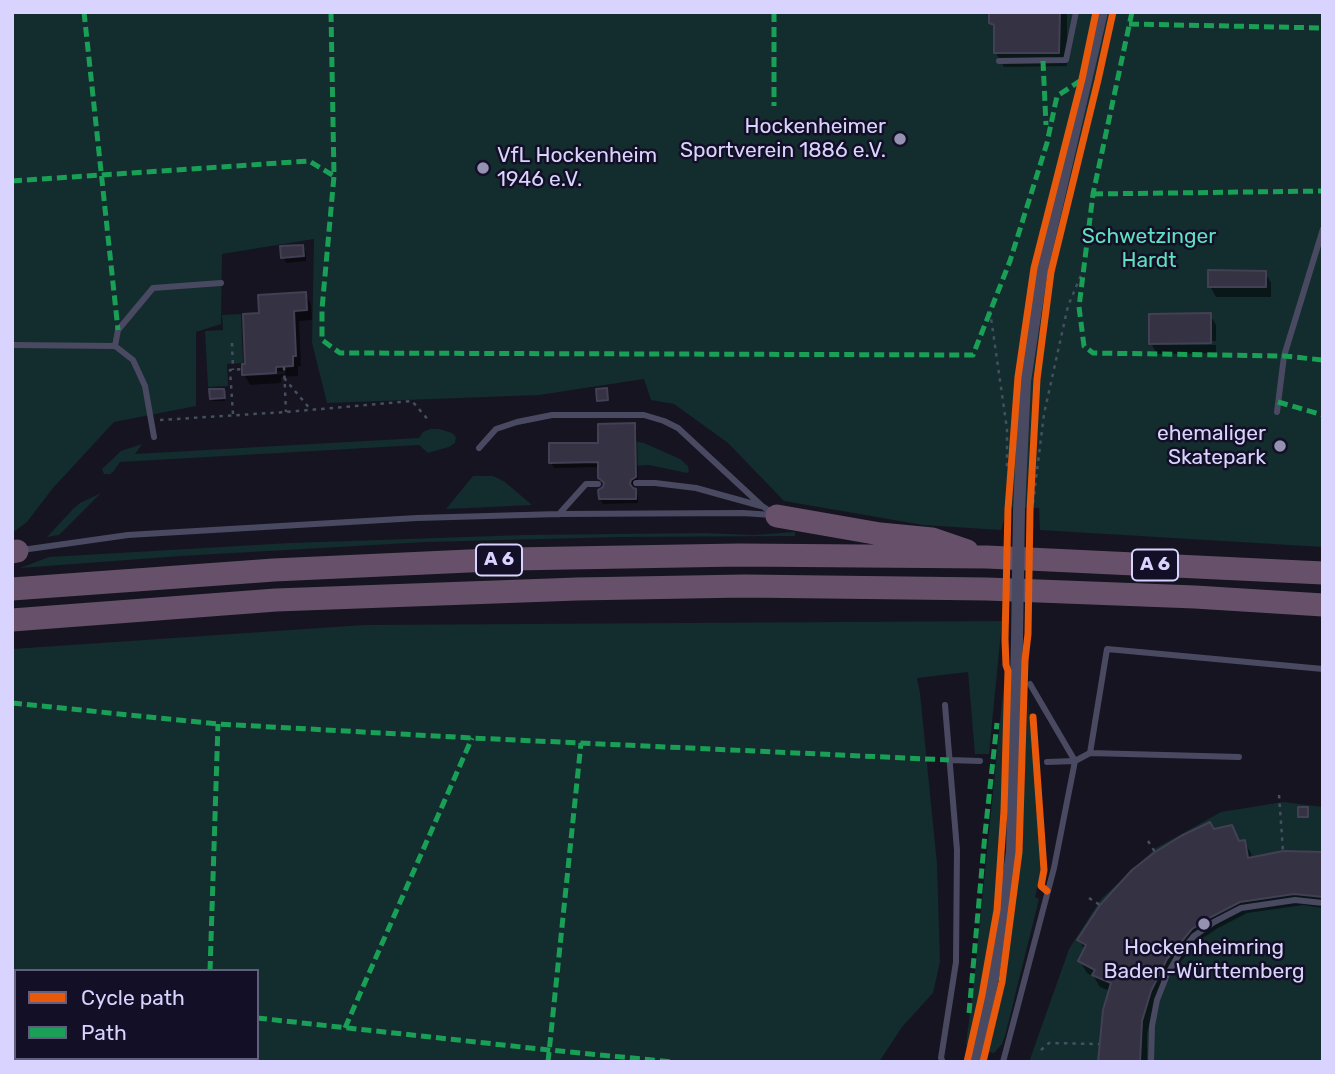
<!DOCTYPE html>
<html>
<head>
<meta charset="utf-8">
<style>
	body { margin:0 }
	#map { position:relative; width:1335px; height:1074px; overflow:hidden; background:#161421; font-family:Rubik,sans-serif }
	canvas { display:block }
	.frame { position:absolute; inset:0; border:14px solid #d9d4ff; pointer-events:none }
	.legend { position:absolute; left:14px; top:969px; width:245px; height:91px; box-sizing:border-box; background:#130f26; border:2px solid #625e7d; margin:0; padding:9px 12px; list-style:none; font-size:21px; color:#d9d4ff }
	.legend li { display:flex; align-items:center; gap:14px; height:35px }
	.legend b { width:35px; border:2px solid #625e7d }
</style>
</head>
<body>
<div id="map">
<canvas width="1335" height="1074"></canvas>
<div class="frame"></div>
<ul class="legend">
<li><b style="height:9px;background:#e8590c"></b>Cycle path</li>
<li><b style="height:9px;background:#1a9f57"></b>Path</li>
</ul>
</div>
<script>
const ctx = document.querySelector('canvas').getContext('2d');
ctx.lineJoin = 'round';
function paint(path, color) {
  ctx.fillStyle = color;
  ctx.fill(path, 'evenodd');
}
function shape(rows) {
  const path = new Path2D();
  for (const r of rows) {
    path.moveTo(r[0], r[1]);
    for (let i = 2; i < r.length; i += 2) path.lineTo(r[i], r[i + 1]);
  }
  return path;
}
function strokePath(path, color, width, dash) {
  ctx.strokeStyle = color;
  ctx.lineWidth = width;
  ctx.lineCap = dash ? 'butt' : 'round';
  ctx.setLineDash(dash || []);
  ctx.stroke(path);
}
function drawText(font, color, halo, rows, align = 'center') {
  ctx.font = font + ' Rubik,sans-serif';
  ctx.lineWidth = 5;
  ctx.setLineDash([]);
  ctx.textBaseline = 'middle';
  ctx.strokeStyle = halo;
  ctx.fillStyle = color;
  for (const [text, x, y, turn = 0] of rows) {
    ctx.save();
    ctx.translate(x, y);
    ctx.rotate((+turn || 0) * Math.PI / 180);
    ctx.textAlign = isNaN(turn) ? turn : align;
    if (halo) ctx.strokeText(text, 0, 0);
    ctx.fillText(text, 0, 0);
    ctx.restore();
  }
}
const green = shape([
	[12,12,1323,12,1323,547,1040,530,1039,508,1008,507,1001,530,923,525,784,501,728,443,674,404,651,400,644,379,539,395,327,403,312,343,314,239,222,254,221,324,196,332,196,406,114,422,53,488,27,522,12,533],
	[241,314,243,363,227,364,228,386,208,387,205,331,223,330,222,315],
	[430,429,439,429,452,433,456,437,455,443,449,447,428,453,419,445,120,462,113,472,110,474,104,474,102,469,121,451,142,444,135,454,419,438,423,432],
	[632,441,644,443,680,459,688,466,689,471,687,473,649,465,631,466],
	[473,476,493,476,505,482,532,505,446,509],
	[101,493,59,535,47,537,73,509,80,503],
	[795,532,795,536,622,537,426,542,181,556,20,568,49,557,290,543,524,535,705,533,754,535],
	[1002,621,989,754,975,754,968,672,917,678,920,693,937,864,940,962,933,993,902,1027,879,1062,12,1062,12,649,364,625],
	[16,971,257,971,257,1058,16,1058],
	[1005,673,1007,673,1002,827,992,925,982,987,968,1045,966,1044,974,981],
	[1028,696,1042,869,1035,897,1039,899,1005,1036,1002,1044,994,1053,988,1052,1004,987,1021,854],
	[1283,802,1323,807,1323,1062,1029,1062,1069,949,1101,899,1156,848,1221,812]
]);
const shadow = shape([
	[991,12,1067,12,1067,66,1004,67,996,53,996,32,991,23],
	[302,246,306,252,306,261,286,263,283,257],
	[1265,273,1271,283,1271,297,1216,297,1210,286],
	[305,294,311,304,312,320,299,321,301,366,298,366,298,376,281,377,281,383,250,385,244,374,261,315],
	[285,371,285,374,250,376,250,373],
	[1210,315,1216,325,1216,341,1154,342,1154,345,1216,345,1216,353,1157,354,1151,343],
	[223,391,225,401,213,401,211,399],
	[634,425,637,430,638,483,634,485,633,489,635,490,638,496,638,503,603,504,600,499,605,484,600,478,600,467,554,468,551,463,599,444],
	[1231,827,1240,843,1244,842,1251,853,1252,859,1323,853,1323,908,1303,905,1247,913,1218,928,1198,941,1173,971,1156,1003,1147,1033,1147,1062,1100,1062,1110,991,1100,987,1094,977,1087,973,1080,961,1085,950,1079,940,1213,831]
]);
const building = shape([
	[989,12,1060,12,1059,53,994,53,994,25,989,23,989,12],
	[303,245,304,256,281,258,280,246,303,245],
	[1208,270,1266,271,1266,287,1208,287,1208,270],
	[306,292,307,310,294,311,296,356,293,356,293,366,276,367,276,373,242,375,242,364,245,364,243,314,259,313,258,295,306,292],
	[1211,313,1211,343,1149,344,1149,314,1211,313],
	[607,388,608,400,597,401,596,389,607,388],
	[209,389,224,389,225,398,210,399,209,389],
	[635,423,636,477,631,480,630,484,633,488,636,489,636,499,599,499,598,490,603,487,604,483,601,480,598,478,598,462,549,463,549,443,598,443,598,424,635,423],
	[1298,807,1308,807,1308,817,1298,817,1298,807],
	[1210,822,1214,829,1232,825,1239,841,1245,840,1248,858,1283,851,1323,852,1323,897,1294,894,1240,902,1211,917,1192,929,1167,959,1151,991,1142,1021,1140,1062,1098,1062,1103,1010,1111,983,1092,975,1095,970,1078,961,1086,945,1077,940,1100,905,1132,870,1155,852,1181,836,1210,822]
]);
const path = shape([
	[990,311,1007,429,1007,467],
	[232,343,233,370],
	[284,367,286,412],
	[284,378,311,410],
	[233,414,230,370,242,369],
	[160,420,286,412,412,401,430,422],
	[1033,503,1044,414,1068,306,1084,268],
	[1279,795,1283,851],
	[1148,841,1155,852],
	[1089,898,1100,905],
	[1041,1050,1049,1043,1099,1044]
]);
const service = shape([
	[999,61,1066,60,1076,12],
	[12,345,115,346,133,360,145,386,154,437],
	[115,346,118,330,153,288,221,283],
	[1277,412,1284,356,1323,229],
	[479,448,496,429,517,422,552,415,644,415,664,421,678,428,762,506,773,513],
	[636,483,655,483,696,488,761,506],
	[559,514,586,484,598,484],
	[22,550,128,535,417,518,559,514,743,513,772,515],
	[1030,684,1075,761,1047,762],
	[1090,753,1239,757],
	[949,760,980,761],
	[943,1062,941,1058,956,962,957,850,945,705],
	[1003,1062,1054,868,1075,761,1090,753,1107,649,1323,669],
	[1151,1062,1152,1026,1157,1000,1167,975,1179,954,1194,936,1214,922,1241,908,1295,900,1323,903]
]);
const minor = shape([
	[1019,510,1025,381,1042,270,1102,12],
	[975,1062,993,978,1012,852,1017,639]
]);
const motorway = shape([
	[777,516,880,534,932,539,967,551],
	[12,552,17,551],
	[12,589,274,570,512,559,739,555,987,557,1323,573],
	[12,620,276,600,577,589,745,586,987,589,1195,597,1323,605]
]);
const minorBridge = shape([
	[1017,639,1019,510]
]);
const quiet = shape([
	[84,12,118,330],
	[331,12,334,176,322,309,322,340,340,353,973,355,1010,261,1047,143,1057,96,1083,79],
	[774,12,774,106],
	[1132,12,1093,194,1079,307,1084,346,1093,353,1284,356,1323,360],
	[1129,24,1323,28],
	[1043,61,1046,125],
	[12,181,309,161,334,176],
	[1093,194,1323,191],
	[1278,402,1323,415],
	[12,703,218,724,472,738,949,760],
	[210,971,218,724],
	[12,1008,16,1008],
	[969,1013,985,834,997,723],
	[257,1018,549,1050,673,1062],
	[345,1028,472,738],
	[241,1062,241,1058],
	[548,1062,581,743]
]);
const cycleway = shape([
	[1033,717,1044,870,1041,886,1047,891],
	[967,1062,982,995,997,910,1004,811,1008,671,1006,665,1005,639,1008,509,1018,377,1034,268,1082,79,1096,12],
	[983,1062,1002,982,1019,852,1025,660,1028,634,1030,510,1037,379,1051,272,1098,80,1113,12]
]);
const markers = [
	[900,139,7,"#9591b1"],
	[483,168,7,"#9591b1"],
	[1280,446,7,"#9591b1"],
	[1204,924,7,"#9591b1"]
];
const shields = [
	[499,560,46],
	[1155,565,46]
];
const shieldNames = [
	["A 6",499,560],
	["A 6",1155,565]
];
const poiNames = [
	["Hockenheimer",886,127],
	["Sportverein 1886 e.V.",886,151],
	["VfL Hockenheim",497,156,"left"],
	["1946 e.V.",497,180,"left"],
	["ehemaliger",1266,434],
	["Skatepark",1266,458],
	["Hockenheimring",1204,948,"center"],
	["Baden-Württemberg",1204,972,"center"]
];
const parkNames = [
	["Schwetzinger",1149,237],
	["Hardt",1149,261]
];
paint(green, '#132c2d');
paint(shadow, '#0007');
paint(building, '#343243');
strokePath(building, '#433f54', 2);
strokePath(path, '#44505f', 2.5, [3.5, 5]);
strokePath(service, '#4a4962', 6);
strokePath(minor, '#4a4962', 12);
strokePath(motorway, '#67516a', 23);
strokePath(minorBridge, '#4a4962', 12);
strokePath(quiet, '#1a9f57', 5, [10, 5]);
strokePath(cycleway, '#e8590c', 7);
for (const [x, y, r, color] of markers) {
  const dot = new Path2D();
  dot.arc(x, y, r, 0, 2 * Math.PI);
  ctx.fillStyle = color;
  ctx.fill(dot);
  strokePath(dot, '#130f26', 2.5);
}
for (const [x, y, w] of shields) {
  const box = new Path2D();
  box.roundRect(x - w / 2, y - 15.5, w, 31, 5);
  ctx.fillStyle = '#130f26';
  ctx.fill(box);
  strokePath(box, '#d9d4ff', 2);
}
drawText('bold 19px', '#d9d4ff', null, shieldNames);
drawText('21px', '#d9d4ff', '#130f26', poiNames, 'right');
drawText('21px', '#5fe0c0', '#130f26', parkNames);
</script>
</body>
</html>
